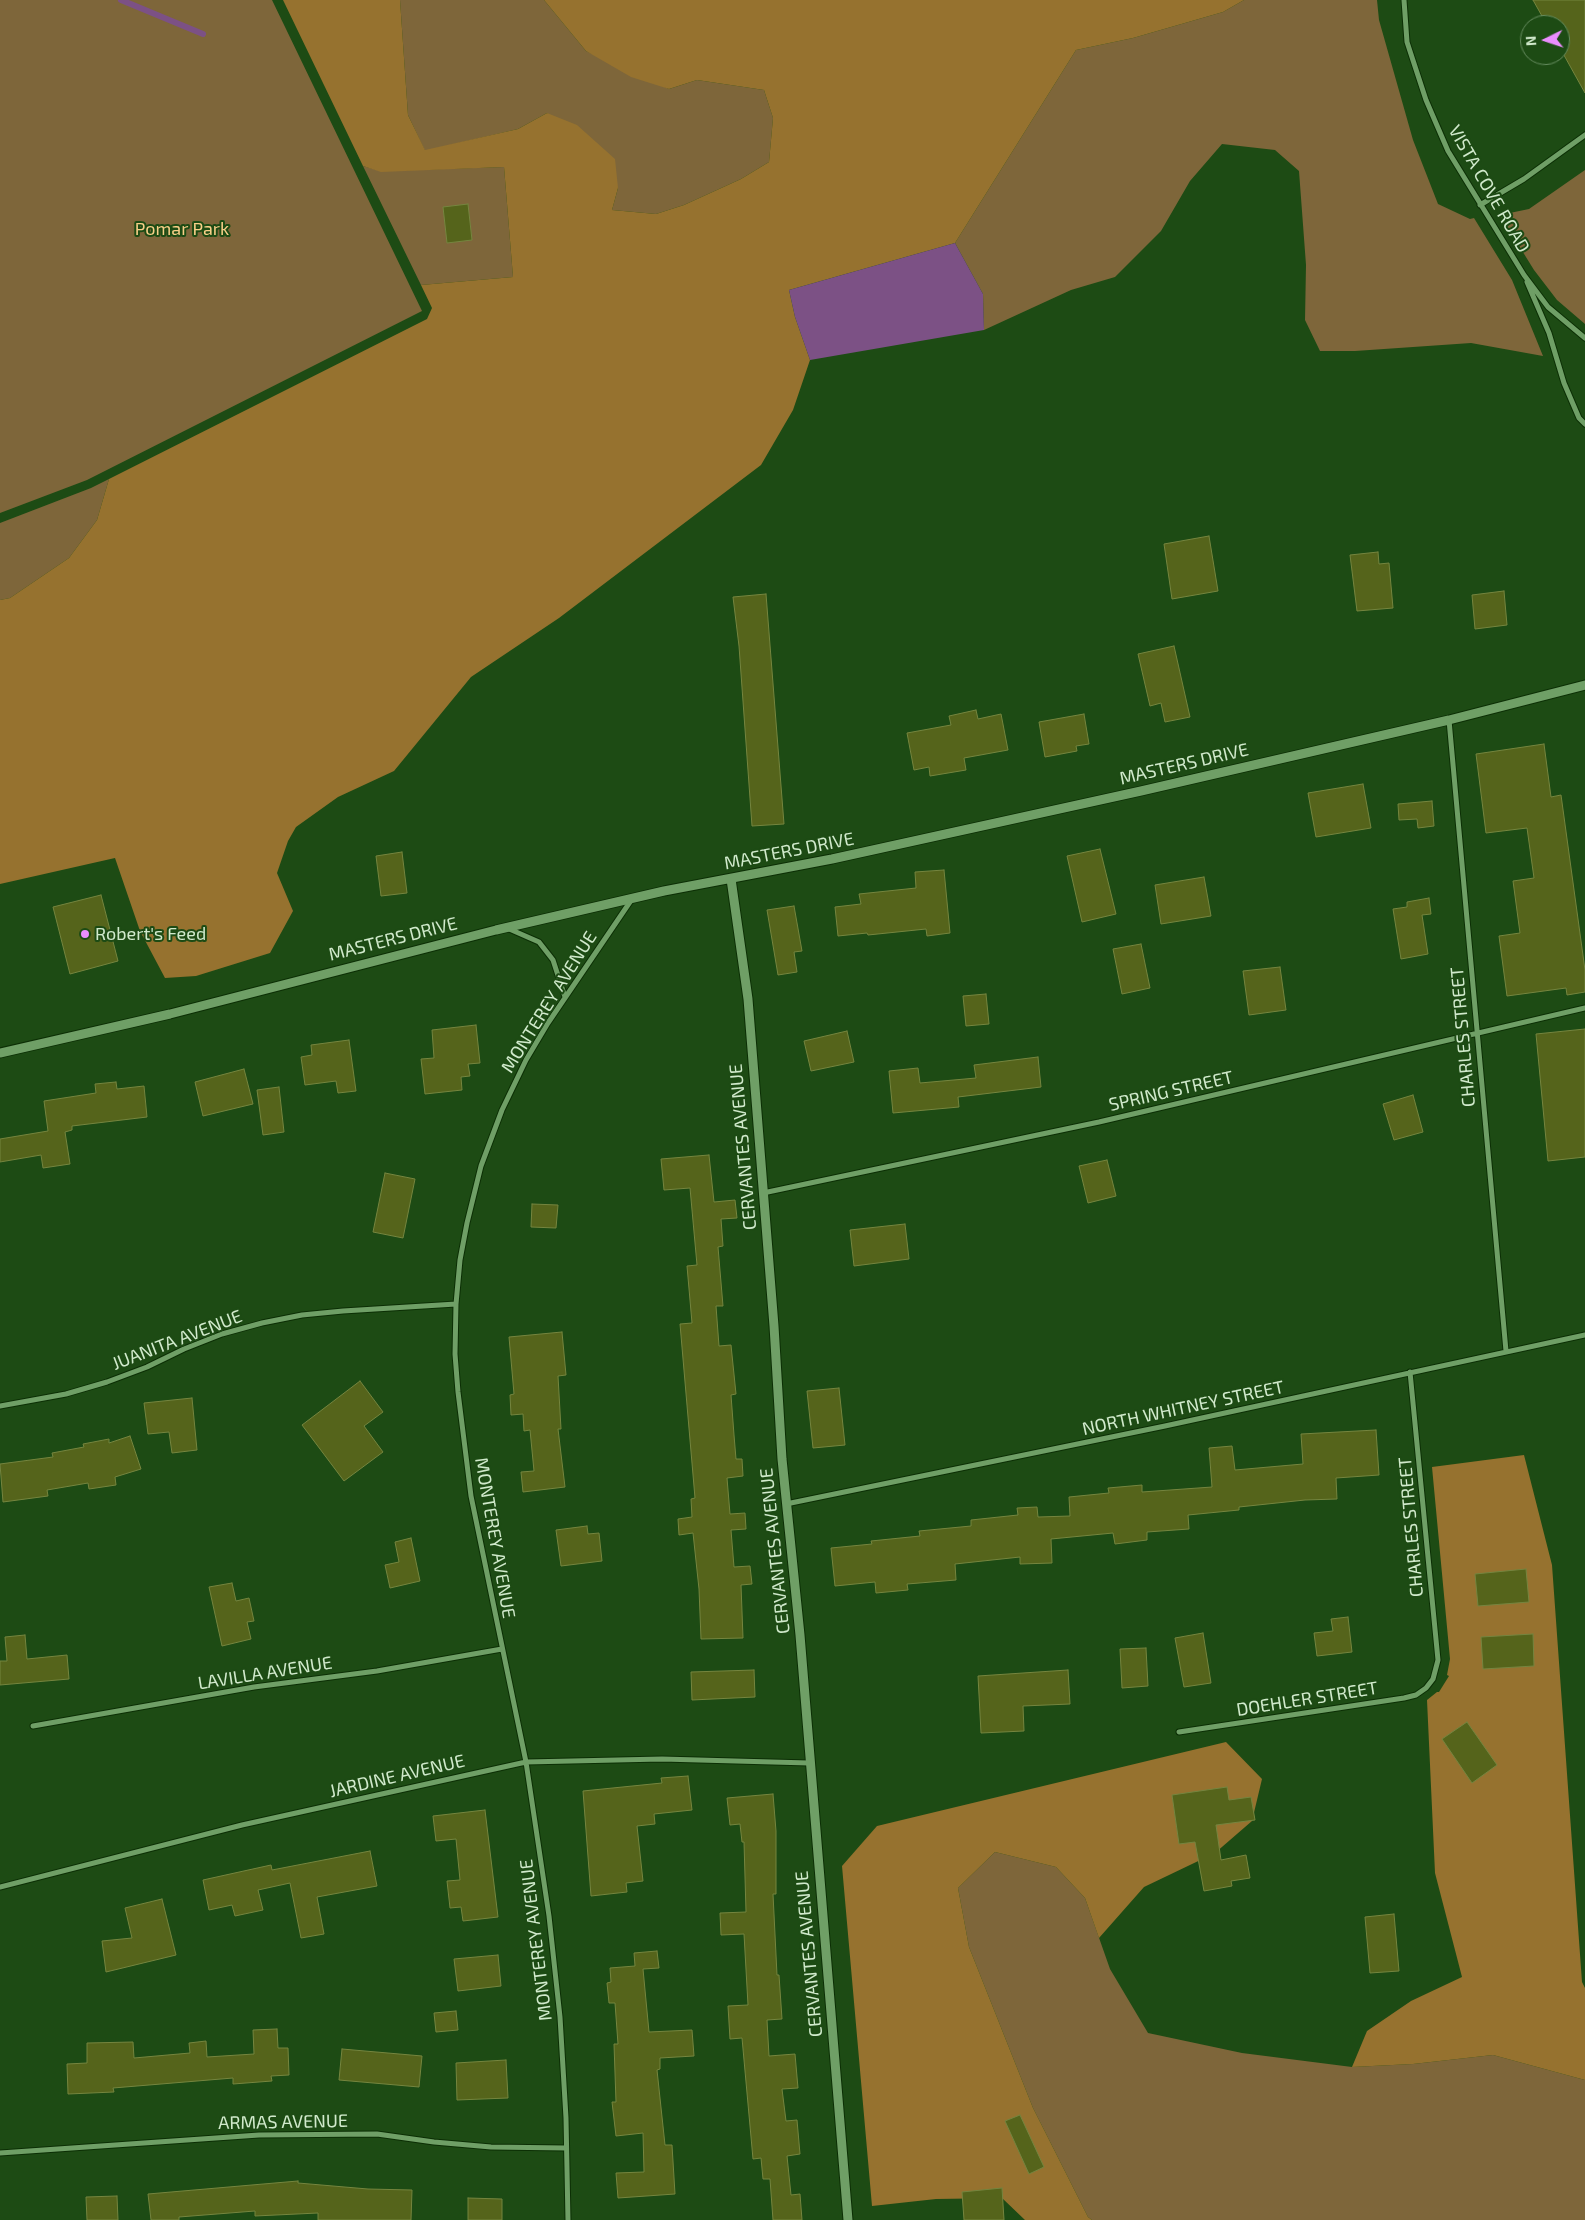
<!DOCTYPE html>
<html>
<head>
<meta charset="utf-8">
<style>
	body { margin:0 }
	#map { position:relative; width:1585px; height:2220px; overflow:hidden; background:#1d4b14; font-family:"Exo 2",sans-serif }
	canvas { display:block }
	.north { position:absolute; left:1520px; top:15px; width:50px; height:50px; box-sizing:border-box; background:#1d4b14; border:1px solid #658b5e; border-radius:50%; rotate:266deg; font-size:14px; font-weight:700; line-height:20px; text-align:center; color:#d1eacc }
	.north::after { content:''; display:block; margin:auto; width:18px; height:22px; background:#ea8dfd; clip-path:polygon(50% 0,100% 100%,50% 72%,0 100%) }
</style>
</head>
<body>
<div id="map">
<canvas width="1585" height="2220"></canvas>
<div class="north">N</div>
</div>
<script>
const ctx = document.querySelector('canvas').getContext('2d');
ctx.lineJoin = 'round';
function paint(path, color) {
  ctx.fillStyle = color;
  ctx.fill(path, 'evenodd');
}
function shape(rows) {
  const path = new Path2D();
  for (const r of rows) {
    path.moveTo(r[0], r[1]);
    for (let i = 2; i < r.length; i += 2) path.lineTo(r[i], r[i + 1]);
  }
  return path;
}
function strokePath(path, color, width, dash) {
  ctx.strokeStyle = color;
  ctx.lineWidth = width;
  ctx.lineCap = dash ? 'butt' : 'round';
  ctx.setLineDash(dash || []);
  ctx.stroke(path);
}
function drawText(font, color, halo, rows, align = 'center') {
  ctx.font = font + ' "Exo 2",sans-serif';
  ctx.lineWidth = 4;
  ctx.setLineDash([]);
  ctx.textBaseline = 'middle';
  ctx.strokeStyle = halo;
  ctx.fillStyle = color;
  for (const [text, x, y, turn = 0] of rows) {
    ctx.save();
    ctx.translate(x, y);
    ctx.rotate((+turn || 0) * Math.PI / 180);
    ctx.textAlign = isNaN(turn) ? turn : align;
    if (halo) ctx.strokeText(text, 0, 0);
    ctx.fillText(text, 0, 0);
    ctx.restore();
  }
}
const green = shape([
	[0,0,272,0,422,311,87,480,0,513],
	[400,0,544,0,586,51,669,89,697,80,764,90,773,118,769,162,741,179,684,205,656,214,612,210,618,188,547,113,518,129,425,151,408,115],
	[1244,0,1377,0,1379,20,1413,140,1438,204,1470,219,1474,218,1512,280,1543,356,1471,343,1355,351,1320,351,1305,320,1306,265,1299,171,1275,150,1222,144,1190,181,1161,231,1115,277,1071,290,984,330,983,294,955,243,1076,50,1133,38,1223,12],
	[363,166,381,171,504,167,513,277,421,285],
	[1585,170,1585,324,1557,300,1534,270,1500,215,1529,209],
	[109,479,97,520,69,558,10,598,0,600,0,523,91,488],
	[995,1852,1056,1867,1085,1898,1110,1969,1148,2033,1242,2053,1352,2067,1413,2064,1493,2055,1585,2080,1585,2220,1092,2220,1088,2217,1033,2108,969,1947,958,1888]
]);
const forest = shape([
	[283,0,400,0,408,115,425,150,518,129,547,113,577,125,615,159,618,188,612,210,656,214,684,205,741,179,769,162,773,118,764,90,697,80,669,89,631,77,586,51,544,0,1244,0,1223,12,1133,38,1076,50,955,243,789,290,795,317,810,360,793,410,761,465,559,618,471,677,394,771,338,797,296,827,288,841,277,873,293,911,270,953,196,976,165,978,140,931,115,858,0,884,0,600,10,598,69,558,97,520,109,479,427,319,432,308,421,285,513,277,504,167,381,172,363,166],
	[1524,1455,1552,1565,1582,1982,1585,1988,1585,2080,1493,2055,1413,2064,1352,2067,1367,2031,1411,2001,1462,1977,1435,1873,1427,1700,1437,1692,1439,1692,1449,1676,1447,1675,1450,1659,1432,1467],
	[1226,1742,1262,1779,1252,1821,1215,1853,1144,1887,1099,1938,1085,1898,1056,1867,995,1852,958,1888,969,1947,1033,2108,1088,2217,1092,2220,1025,2220,1002,2198,936,2199,872,2206,842,1866,877,1826]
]);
const water = shape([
	[955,243,983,294,984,330,810,360,795,317,789,290]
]);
const stream = shape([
	[121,0,203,34]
]);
const building = shape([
	[1533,0,1585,0,1585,93,1560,48,1560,25,1547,25,1533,0],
	[468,204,472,240,447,243,443,207,468,204],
	[1209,536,1218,591,1172,599,1164,544,1209,536],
	[1378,552,1379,564,1389,563,1393,608,1357,611,1350,555,1378,552],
	[1504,591,1507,625,1475,629,1472,595,1504,591],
	[766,594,784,824,752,826,739,646,733,597,766,594],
	[1174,646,1190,717,1165,722,1161,703,1150,706,1138,654,1174,646],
	[976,710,978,719,1001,714,1008,750,964,758,966,770,930,776,929,767,914,770,907,733,951,725,949,716,976,710],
	[1084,714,1089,744,1076,746,1077,751,1045,757,1039,722,1084,714],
	[1544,744,1551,797,1561,795,1585,970,1585,992,1567,995,1566,988,1507,996,1499,936,1520,933,1513,881,1534,878,1527,828,1486,833,1476,754,1544,744],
	[1363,784,1371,828,1316,837,1308,793,1363,784],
	[1432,801,1434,826,1418,828,1417,819,1399,820,1398,804,1432,801],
	[1100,849,1116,914,1082,922,1067,856,1100,849],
	[402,852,407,893,381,896,376,856,402,852],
	[944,870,950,933,927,936,926,929,868,935,867,933,838,936,835,907,861,904,859,894,916,888,915,872,944,870],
	[1204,877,1211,916,1161,924,1155,885,1204,877],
	[101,895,118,961,70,974,53,907,101,895],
	[1429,898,1431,914,1422,915,1428,954,1401,959,1393,909,1407,907,1407,902,1429,898],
	[794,906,802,951,794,952,797,972,778,975,767,910,794,906],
	[1141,944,1150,988,1122,994,1113,949,1141,944],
	[1280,967,1286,1010,1249,1015,1243,971,1280,967],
	[986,994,989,1024,966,1026,963,996,986,994],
	[476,1025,480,1063,468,1064,470,1076,461,1077,462,1090,425,1094,421,1059,434,1058,432,1030,476,1025],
	[1585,1029,1585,1157,1548,1161,1536,1034,1585,1029],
	[847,1031,854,1062,811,1071,804,1041,847,1031],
	[349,1040,356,1091,338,1093,336,1081,305,1085,301,1057,312,1055,311,1045,349,1040],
	[1038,1057,1041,1087,958,1097,959,1107,893,1113,889,1071,918,1068,920,1083,976,1078,974,1065,1038,1057],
	[244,1069,253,1104,203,1116,195,1082,244,1069],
	[116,1082,117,1089,144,1086,147,1117,72,1126,72,1130,65,1132,70,1164,43,1168,41,1155,0,1162,0,1139,48,1131,44,1101,96,1093,95,1084,116,1082],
	[279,1087,284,1132,263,1135,257,1090,279,1087],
	[1413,1095,1423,1132,1394,1140,1383,1104,1413,1095],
	[709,1155,714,1202,735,1200,737,1218,721,1219,723,1246,718,1247,723,1306,716,1306,719,1346,731,1345,736,1394,731,1395,734,1435,736,1459,742,1459,743,1476,727,1478,730,1514,745,1513,746,1529,731,1530,734,1567,750,1566,752,1584,741,1585,743,1638,701,1639,699,1589,693,1533,679,1535,678,1519,692,1517,691,1499,695,1498,680,1324,692,1323,687,1266,697,1265,690,1188,664,1190,661,1159,709,1155],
	[1107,1160,1116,1196,1088,1203,1079,1166,1107,1160],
	[385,1173,415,1179,403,1238,373,1232,385,1173],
	[532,1204,558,1205,556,1228,531,1227,532,1204],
	[905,1224,909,1259,854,1266,850,1230,905,1224],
	[562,1332,566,1375,558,1376,561,1429,558,1429,565,1487,523,1492,521,1472,534,1471,530,1430,524,1431,523,1414,511,1415,510,1395,514,1394,509,1337,562,1332],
	[360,1381,383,1412,364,1426,383,1452,344,1481,302,1425,360,1381],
	[839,1388,845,1445,813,1448,807,1391,839,1388],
	[192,1398,197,1450,172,1453,169,1432,148,1434,144,1403,192,1398],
	[1376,1430,1379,1475,1336,1478,1337,1499,1305,1500,1239,1507,1239,1510,1188,1515,1189,1529,1147,1532,1147,1540,1115,1544,1113,1533,1051,1539,1052,1563,1020,1564,1020,1557,955,1564,956,1580,907,1584,908,1590,876,1593,875,1582,835,1586,831,1548,872,1544,871,1541,920,1536,919,1531,971,1526,971,1520,1018,1515,1017,1508,1037,1507,1038,1517,1070,1516,1069,1497,1109,1493,1108,1488,1142,1485,1142,1492,1212,1487,1209,1448,1232,1446,1235,1470,1303,1464,1301,1434,1376,1430],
	[130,1436,141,1469,115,1477,116,1485,89,1489,88,1483,47,1490,48,1496,3,1502,0,1464,53,1457,52,1453,84,1447,83,1444,109,1439,109,1443,130,1436],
	[587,1526,588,1534,599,1533,602,1561,561,1566,556,1530,587,1526],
	[411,1538,420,1581,390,1588,385,1565,399,1562,395,1542,411,1538],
	[1526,1569,1529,1602,1478,1606,1475,1574,1526,1569],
	[232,1583,236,1601,249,1598,254,1621,247,1622,251,1639,222,1646,209,1587,232,1583],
	[1348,1617,1352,1652,1317,1656,1314,1633,1333,1631,1331,1619,1348,1617],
	[1203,1633,1211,1683,1184,1687,1175,1638,1203,1633],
	[1533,1634,1534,1666,1483,1669,1481,1637,1533,1634],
	[25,1635,27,1659,67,1655,69,1679,0,1685,0,1661,7,1661,5,1637,25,1635],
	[1146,1648,1148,1686,1122,1688,1120,1649,1146,1648],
	[754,1670,755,1697,692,1700,691,1672,754,1670],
	[1068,1670,1070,1704,1023,1706,1024,1731,981,1733,978,1676,1068,1670],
	[1467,1722,1497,1765,1472,1783,1442,1739,1467,1722],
	[688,1776,692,1810,654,1814,655,1824,637,1826,643,1881,626,1883,627,1892,591,1896,583,1791,662,1783,661,1778,688,1776],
	[1227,1787,1229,1800,1251,1797,1255,1820,1216,1825,1221,1860,1246,1855,1250,1878,1231,1881,1232,1886,1204,1891,1195,1842,1179,1844,1172,1795,1227,1787],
	[773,1794,776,1831,776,1894,773,1894,777,1975,779,1975,782,2019,767,2020,769,2056,795,2054,798,2088,782,2089,786,2121,797,2120,800,2154,787,2156,791,2195,800,2194,802,2220,773,2220,770,2179,763,2179,761,2158,753,2159,742,2038,730,2039,728,2006,748,2005,744,1934,721,1935,720,1913,746,1912,744,1842,742,1842,740,1824,730,1825,727,1798,773,1794],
	[485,1810,498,1917,463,1921,461,1907,450,1908,447,1881,460,1880,456,1839,436,1841,433,1816,485,1810],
	[370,1851,377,1886,317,1897,324,1934,301,1938,290,1883,258,1890,263,1910,235,1916,232,1905,209,1910,203,1880,271,1865,272,1870,370,1851],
	[162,1899,176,1955,106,1972,102,1941,132,1938,125,1908,162,1899],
	[1394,1914,1399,1971,1370,1973,1365,1917,1394,1914],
	[657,1951,659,1968,643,1969,649,2032,692,2030,694,2056,660,2058,660,2069,657,2070,665,2145,672,2145,675,2194,618,2198,616,2173,644,2172,643,2133,616,2136,612,2102,616,2102,614,2044,618,2044,615,2003,609,2003,607,1983,611,1982,610,1968,635,1966,634,1953,657,1951],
	[498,1955,501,1986,458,1991,454,1959,498,1955],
	[456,2011,458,2030,436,2032,434,2013,456,2011],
	[277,2029,278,2048,288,2048,289,2075,271,2076,272,2081,233,2084,233,2078,113,2088,114,2092,68,2094,67,2064,87,2063,87,2043,133,2042,134,2058,190,2053,189,2043,206,2041,207,2057,254,2054,253,2030,277,2029],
	[342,2049,422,2056,419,2087,339,2080,342,2049],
	[506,2060,508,2098,457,2100,456,2063,506,2060],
	[1020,2115,1044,2167,1029,2174,1005,2121,1020,2115],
	[298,2181,298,2183,368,2189,412,2190,411,2220,318,2220,318,2213,255,2216,255,2211,179,2217,179,2220,151,2220,148,2194,298,2181],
	[1002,2188,1004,2220,964,2220,962,2192,1002,2188],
	[117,2196,118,2220,87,2220,86,2197,117,2196],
	[468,2198,502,2199,502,2220,468,2220,468,2198]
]);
const minor = shape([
	[1404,0,1407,42,1426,100,1448,151,1524,275,1548,307,1585,338],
	[1480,205,1524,179,1585,135],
	[1527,282,1549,333,1564,383,1579,418,1585,424],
	[1449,720,1506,1351],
	[507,928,539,942,553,960,565,997],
	[763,1193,1099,1122,1585,1008],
	[0,1406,66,1394,107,1382,147,1367,184,1349,222,1334,262,1323,302,1315,343,1311,456,1304],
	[786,1504,1165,1426,1585,1335],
	[33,1726,254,1687,377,1671,502,1649],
	[1179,1732,1404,1698,1416,1695,1426,1688,1433,1679,1438,1660,1410,1372],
	[0,1887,242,1825,526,1762,662,1759,809,1763],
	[0,2153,259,2135,377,2134,434,2142,491,2147,566,2148],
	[568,2220,566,2118,560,2017,549,1916,526,1762,471,1496,458,1392,455,1354,456,1304,460,1260,467,1223,481,1166,502,1110,526,1060,548,1023,632,899]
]);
const tertiary = shape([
	[731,879,748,999,774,1326,782,1459,800,1635,848,2220],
	[0,1053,170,1014,496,930,664,891,832,859,1141,791,1449,720,1585,685]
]);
const markers = [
	[85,934,5,"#ea8dfd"]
];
const streetNames = [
	["VISTA COVE ROAD",1489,189,60],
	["MASTERS DRIVE",1184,764,-13],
	["MASTERS DRIVE",789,851,-11],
	["MASTERS DRIVE",393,939,-14],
	["MONTEREY AVENUE",549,1002,-58],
	["CHARLES STREET",1463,1037,-95],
	["SPRING STREET",1171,1091,-13],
	["CERVANTES AVENUE",743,1147,-95],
	["JUANITA AVENUE",177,1340,-21],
	["NORTH WHITNEY STREET",1183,1408,-12],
	["CHARLES STREET",1411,1527,-95],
	["MONTEREY AVENUE",495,1538,80],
	["CERVANTES AVENUE",775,1551,-96],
	["LAVILLA AVENUE",265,1673,-9],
	["DOEHLER STREET",1307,1699,-9],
	["JARDINE AVENUE",397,1776,-13],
	["MONTEREY AVENUE",536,1940,-97],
	["CERVANTES AVENUE",809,1954,-95],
	["ARMAS AVENUE",283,2122,-1]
];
const parkNames = [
	["Pomar Park",182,229]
];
const poiNames = [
	["Robert's Feed",95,934]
];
paint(green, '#7e663a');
paint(forest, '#96722f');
paint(water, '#7c5185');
strokePath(stream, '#7c5185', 6);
paint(building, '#55641b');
strokePath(building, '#75853f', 1);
strokePath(minor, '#0c2f05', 7);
strokePath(tertiary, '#0c2f05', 11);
strokePath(minor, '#6f9f66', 5);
strokePath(tertiary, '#6f9f66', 9);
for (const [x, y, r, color] of markers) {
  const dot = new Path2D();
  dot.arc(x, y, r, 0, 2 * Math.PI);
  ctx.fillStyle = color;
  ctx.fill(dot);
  strokePath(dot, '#1d4b14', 2);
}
drawText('18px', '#d1eacc', '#1d4b14', streetNames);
drawText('18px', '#f8cf88', '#1d4b14', parkNames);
drawText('18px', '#d1eacc', '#1d4b14', poiNames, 'left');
</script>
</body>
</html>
